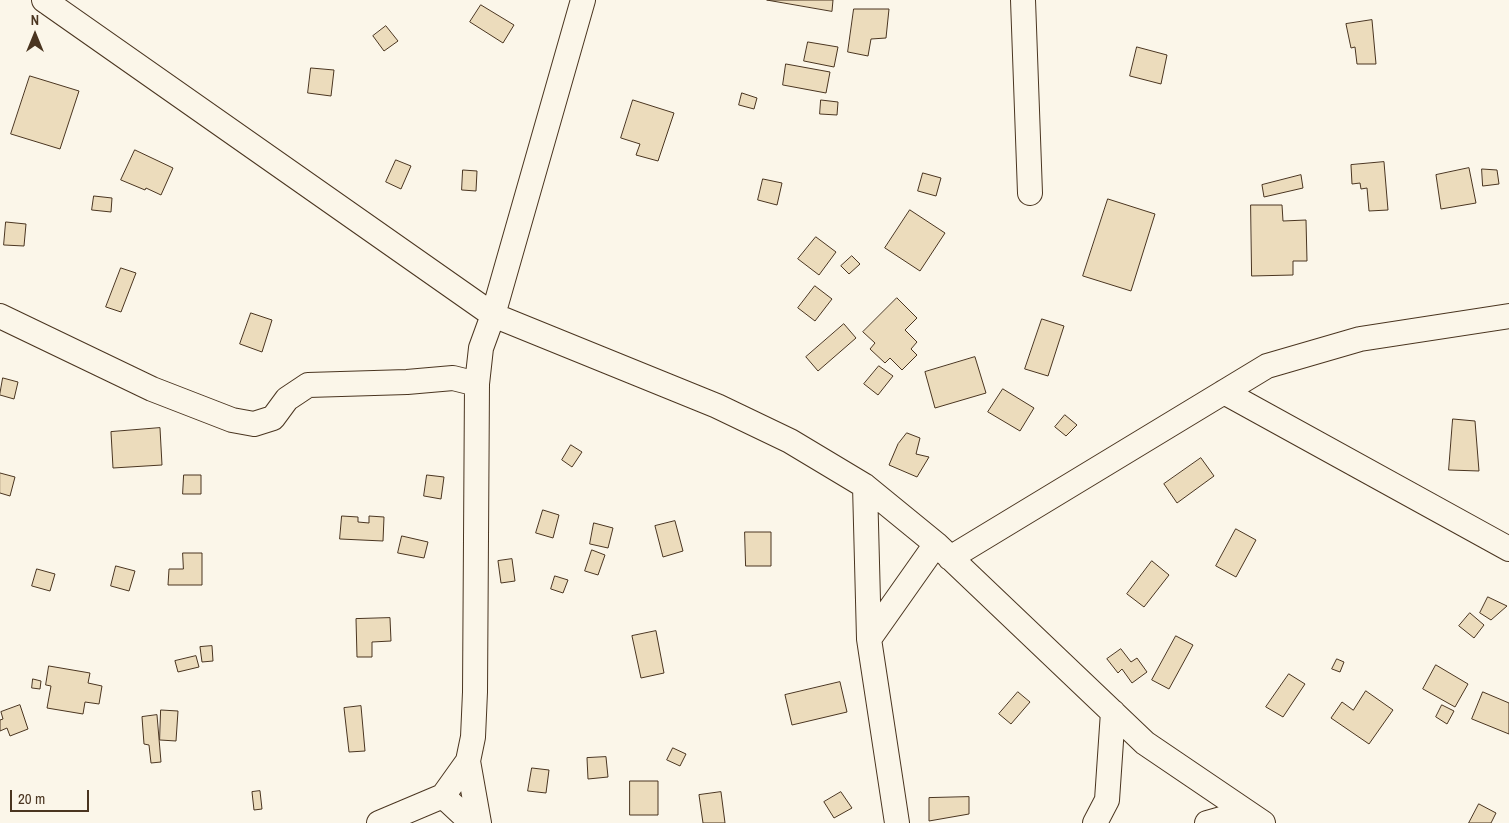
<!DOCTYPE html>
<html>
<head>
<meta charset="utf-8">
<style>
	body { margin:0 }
	#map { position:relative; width:1509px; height:823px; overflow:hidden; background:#fbf6e9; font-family:"Archivo Narrow",sans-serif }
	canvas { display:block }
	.north { position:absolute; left:10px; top:10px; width:50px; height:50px; -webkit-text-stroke:4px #fbf6e9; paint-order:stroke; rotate:0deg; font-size:14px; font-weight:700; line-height:20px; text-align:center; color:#4a3520 }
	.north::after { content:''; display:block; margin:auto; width:18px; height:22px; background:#4a3520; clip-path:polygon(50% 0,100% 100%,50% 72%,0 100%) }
	.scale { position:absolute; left:10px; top:790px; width:79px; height:22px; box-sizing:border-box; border:2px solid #4a3520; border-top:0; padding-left:6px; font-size:15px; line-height:18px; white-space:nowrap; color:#4a3520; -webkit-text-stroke:4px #fbf6e9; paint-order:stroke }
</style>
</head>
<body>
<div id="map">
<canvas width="1509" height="823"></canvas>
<div class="north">N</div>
<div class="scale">20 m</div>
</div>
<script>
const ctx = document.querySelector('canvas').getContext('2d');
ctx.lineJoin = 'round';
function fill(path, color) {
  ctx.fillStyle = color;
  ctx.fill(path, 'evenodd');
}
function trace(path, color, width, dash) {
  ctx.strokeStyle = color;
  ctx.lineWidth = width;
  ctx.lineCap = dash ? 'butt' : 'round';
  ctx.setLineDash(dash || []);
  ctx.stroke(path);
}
const building = new Path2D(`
	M767,0H833L832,11Z
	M481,5L514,25L503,43L470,22Z
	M854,9H889L886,38L871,39L868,56L848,52Z
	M1372,20L1376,64H1357L1355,47L1351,48L1346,24Z
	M386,26L398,41L384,51L373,36Z
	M808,42L838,47L834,67L804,61Z
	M1137,47L1167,55L1161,84L1130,76Z
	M786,64L830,72L826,93L783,85Z
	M311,68L334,70L331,96L308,93Z
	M30,76L79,91L60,149L11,134Z
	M742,93L757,98L754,109L739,105Z
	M633,100L674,113L658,161L636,155L640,144L621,138Z
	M821,100L838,102L837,115L820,114Z
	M135,150L173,168L161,195L146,188L145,190L121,180Z
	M396,160L411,166L401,189L386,182Z
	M1384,162L1388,210L1369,211L1367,188L1361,189L1360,183L1352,184L1351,165Z
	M1469,168L1476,203L1441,209L1436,175Z
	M1482,169L1497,170L1499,184L1483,186Z
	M463,170L477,171L476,191L462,190Z
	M923,173L941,178L936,196L918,191Z
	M1301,175L1303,188L1264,197L1262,185Z
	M763,179L782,183L777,205L758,200Z
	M94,196L112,198L111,212L92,210Z
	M1108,199L1155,214L1131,291L1083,276Z
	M1251,205H1282L1283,221L1306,220L1307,261H1293V275L1252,276Z
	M910,210L945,233L920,271L885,248Z
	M6,222L26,224L24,246L4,245Z
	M816,237L836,252L819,275L798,259Z
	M852,256L860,264L849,274L841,266Z
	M121,268L136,273L121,312L106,307Z
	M815,286L832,299L815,321L798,308Z
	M897,298L917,318L905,330L917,342L911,349L917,355L902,370L890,358L885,363L870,349L875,343L863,332Z
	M251,313L272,320L262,352L240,344Z
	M1042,319L1064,326L1048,376L1025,369Z
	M844,324L856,338L818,371L806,357Z
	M975,357L986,393L935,408L925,372Z
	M879,366L893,376L878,395L864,384Z
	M3,378L18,382L14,399L0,395Z
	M1003,389L1034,408L1020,431L988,412Z
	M1065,415L1077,425L1066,436L1055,427Z
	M1453,419L1475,421L1479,471L1449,470Z
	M160,428L162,465L113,468L111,432Z
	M907,433L920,438L916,454L929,457L917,477L889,465L898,444Z
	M571,445L582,452L572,467L562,460Z
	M1201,458L1214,476L1177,503L1164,484Z
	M0,473L15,477L10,496L0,493Z
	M184,475H201V494H183Z
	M427,475L444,477L441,499L424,496Z
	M543,510L559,515L553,538L536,533Z
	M342,516L358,517V522L369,523V516L384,517L383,541L340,539Z
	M675,521L683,551L663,557L655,526Z
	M594,523L613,528L608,548L590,544Z
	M1236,529L1256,540L1236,577L1216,566Z
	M745,532H771V566H746Z
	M402,536L428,542L424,558L398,553Z
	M592,550L605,555L598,575L585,571Z
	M183,553H202V585H168L169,569H183Z
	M512,559L515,581L501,583L498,561Z
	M1152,561L1169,575L1144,607L1127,594Z
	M116,566L135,571L129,591L111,586Z
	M37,569L55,574L50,591L32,586Z
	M555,576L568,580L563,593L551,589Z
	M1488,597L1507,606L1491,620L1480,613Z
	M1470,613L1484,625L1474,638L1459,626Z
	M390,618L391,641L372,642V657H357L356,619Z
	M656,631L664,673L641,678L632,636Z
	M1176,636L1193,645L1169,689L1152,680Z
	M212,646L213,661L202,662L200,647Z
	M1121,649L1131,662L1137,658L1147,672L1132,683L1122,669L1118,673L1107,659Z
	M196,656L199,667L178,672L175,661Z
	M1337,659L1344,662L1340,672L1332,669Z
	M1436,665L1468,684L1455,707L1423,689Z
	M49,666L90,673L88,683L102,686L99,704L85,702L83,714L47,708L51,686L46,685Z
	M1289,674L1305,684L1283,717L1266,707Z
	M33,679L41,681L40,689L32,688Z
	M840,682L847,712L792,725L785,695Z
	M1366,691L1393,710L1369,744L1331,718L1342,702L1353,710Z
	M1018,692L1030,702L1011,724L999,714Z
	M1483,692L1509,703V734L1472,719Z
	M20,705L28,729L10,736L7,728L0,731V720L3,719L1,712Z
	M1442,705L1454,711L1447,724L1436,717Z
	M361,706L365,751L349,752L344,708Z
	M161,710L178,711L176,741L160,740Z
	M157,715L161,762L151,763L149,745L144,744L142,717Z
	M673,748L686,754L680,766L667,760Z
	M606,757L608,777L588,779L587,758Z
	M532,768L549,770L546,793L528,791Z
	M630,781H658V815H630Z
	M260,791L262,809L254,810L252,792Z
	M721,792L725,823H703L699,795Z
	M841,792L852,808L834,818L824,802Z
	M969,797V814L929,821V798Z
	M1479,804L1496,813L1491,823H1469Z`);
const minor = new Path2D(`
	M44,0L493,315L717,406L790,441L865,486L936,544L1145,743L1263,823
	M1023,0L1030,193
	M0,316L152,389L232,420L254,424L273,418L287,399L308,385L407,382L453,378L477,384
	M1224,392L1509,549
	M865,486L869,639L897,823
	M950,558L1267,366L1360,339L1509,316
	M869,639L936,544
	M468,761L479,823
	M443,796L472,823
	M379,823L443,796L468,761L473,737L475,692L477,384L481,348L493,315L583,0
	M1095,823L1107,800L1113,712
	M1207,823L1246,812`);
fill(building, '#ecdcbc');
trace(building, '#4a3520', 1);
trace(minor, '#4a3520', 26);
trace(minor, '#fbf6e9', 24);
</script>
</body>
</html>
